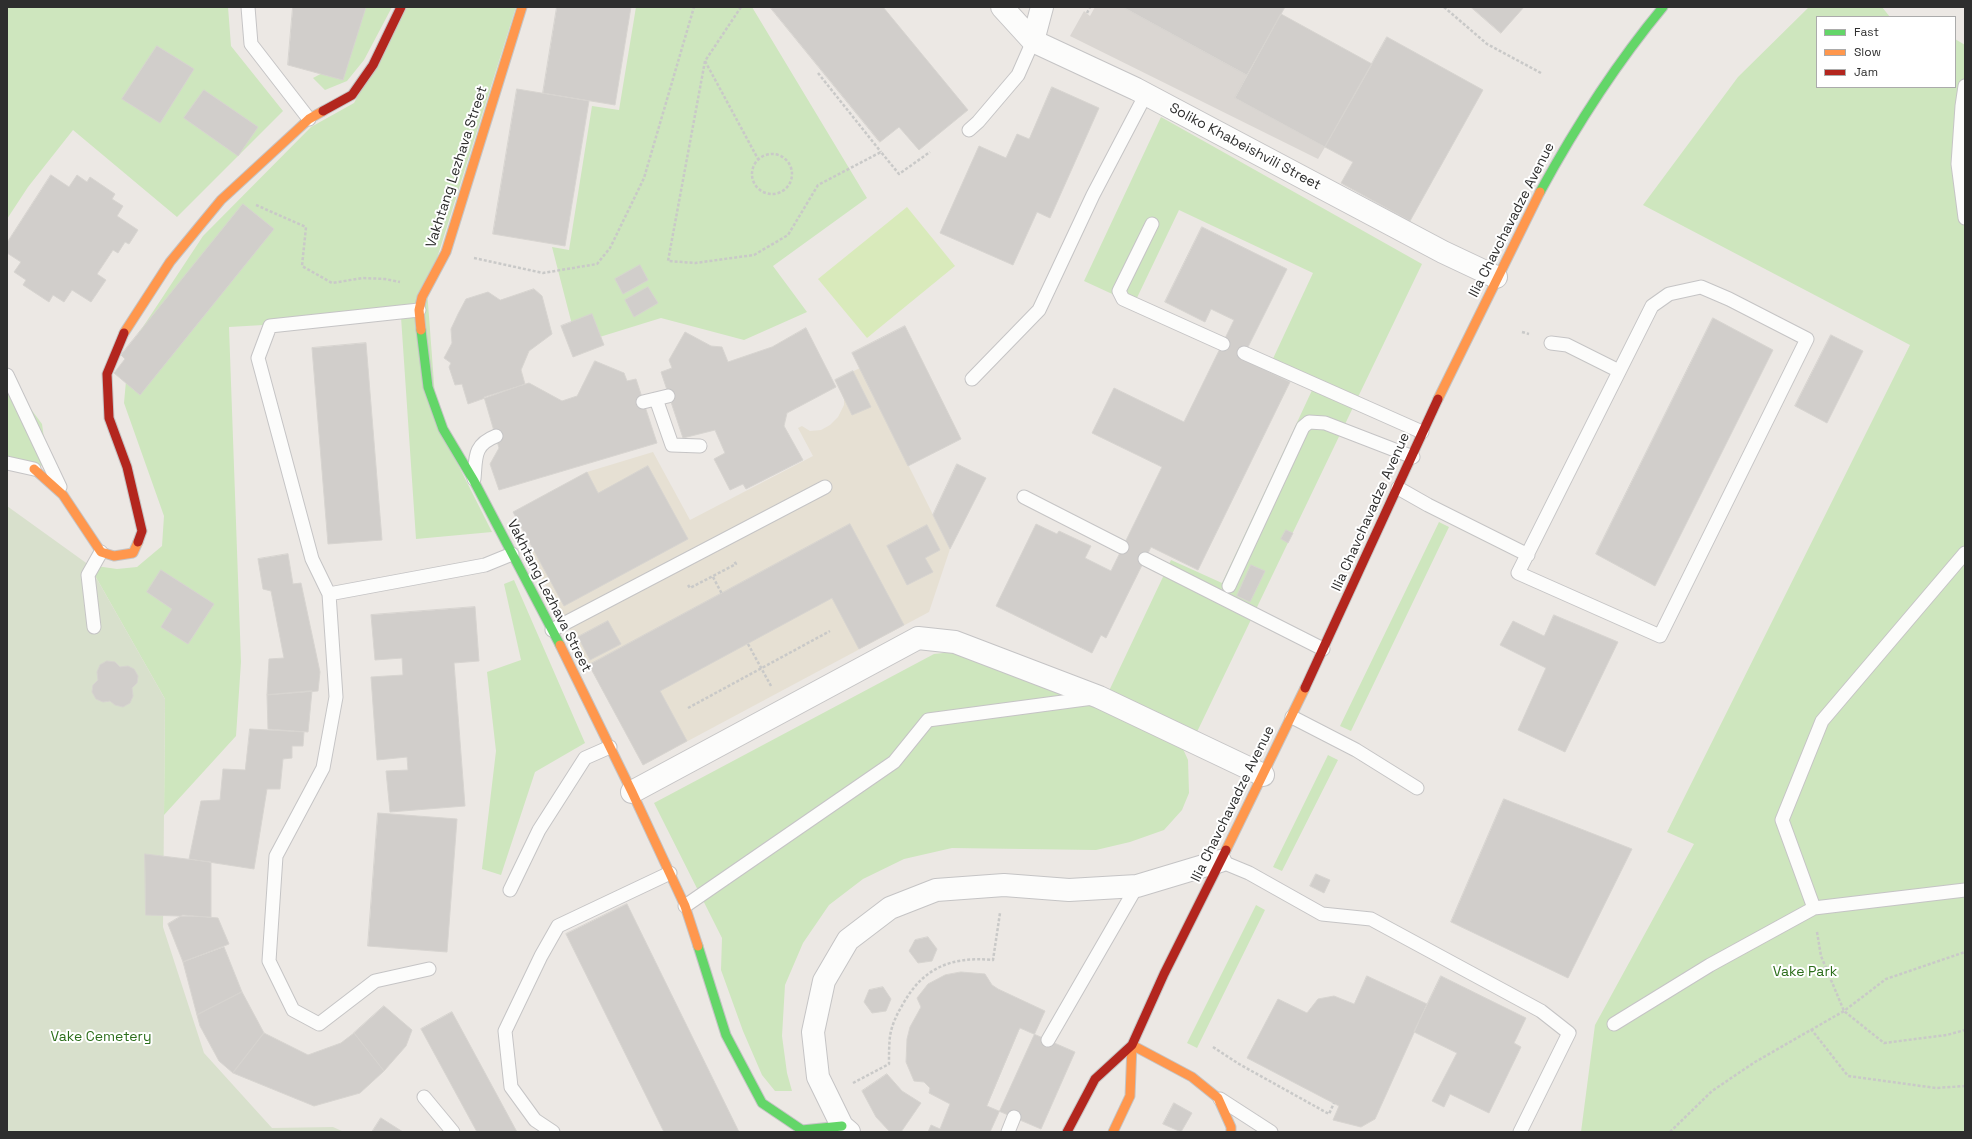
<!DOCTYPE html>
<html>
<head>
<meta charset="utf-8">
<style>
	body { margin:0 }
	#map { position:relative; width:1972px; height:1139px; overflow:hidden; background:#ece8e4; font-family:"Space Grotesk",sans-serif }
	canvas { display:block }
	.frame { position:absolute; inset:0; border:8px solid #2e2e2e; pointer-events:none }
	.legend { position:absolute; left:1816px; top:16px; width:140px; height:72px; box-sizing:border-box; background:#fff; border:1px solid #ababab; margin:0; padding:5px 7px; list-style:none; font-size:12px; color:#2e2e2e }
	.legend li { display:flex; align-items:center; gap:8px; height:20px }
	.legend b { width:20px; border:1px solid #ababab }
</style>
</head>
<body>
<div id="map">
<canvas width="1972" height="1139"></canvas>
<div class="frame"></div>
<ul class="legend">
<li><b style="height:5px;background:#63d668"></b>Fast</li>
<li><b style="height:5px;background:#ff974d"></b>Slow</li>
<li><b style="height:5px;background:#b3261e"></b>Jam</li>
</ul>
</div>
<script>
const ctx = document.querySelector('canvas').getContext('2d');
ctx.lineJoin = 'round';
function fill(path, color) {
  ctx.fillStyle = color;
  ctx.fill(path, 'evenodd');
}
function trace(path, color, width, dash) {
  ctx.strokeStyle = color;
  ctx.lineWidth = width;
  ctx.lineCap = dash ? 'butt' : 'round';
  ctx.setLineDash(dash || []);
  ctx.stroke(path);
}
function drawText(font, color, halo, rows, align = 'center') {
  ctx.font = font + ' "Space Grotesk",sans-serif';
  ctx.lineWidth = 4;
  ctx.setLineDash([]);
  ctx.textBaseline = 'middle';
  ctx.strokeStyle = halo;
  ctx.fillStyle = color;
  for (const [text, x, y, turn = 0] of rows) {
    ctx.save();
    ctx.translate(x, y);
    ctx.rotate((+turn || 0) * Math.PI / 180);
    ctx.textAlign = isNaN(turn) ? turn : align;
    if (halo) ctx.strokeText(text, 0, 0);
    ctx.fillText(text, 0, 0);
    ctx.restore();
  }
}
const education = new Path2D(`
	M860,368L950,549L929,612L643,765L527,551L532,548L587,472L653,452L690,520L813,456L798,428L802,426L810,431L821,430L830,425L838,417L844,405V399L835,380Z`);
const green = new Path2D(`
	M7,7H228L231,46L283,111L177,217L73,130L28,187L7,219Z
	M362,7H392L364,60L347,81L325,90L313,78L341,63Z
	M407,7H516L427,290L437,423L492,532L416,539L401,317L229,327L241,662L236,736L164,815L165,699L89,565L117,569L137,567L162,546L164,516L124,403L129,348L203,236L311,127L354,103Z
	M636,7H752L867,198L773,266L807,312L744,340L661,318L577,344L552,247L569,250L592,106L619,110Z
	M1809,7H1882L1890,17H1817V87H1955V39L1965,45V1132H1581L1595,1025L1694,844L1667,832L1910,345L1643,205L1738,77Z
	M1161,117L1422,264L1196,734L1108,693L1171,560L1222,583L1314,386L1270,365L1313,273L1179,210L1134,304L1084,281Z
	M7,377L42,424L48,466L7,464Z
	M1439,522L1449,527L1351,731L1340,726Z
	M514,580L585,743L535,772L501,875L482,869L496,751L487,672L521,660L504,584Z
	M961,651L1179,740L1188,760L1189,793L1182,810L1164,830L1130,842L1096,850L952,848L904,859L863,879L829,905L803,943L785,985L782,1036L787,1073L792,1091H775L762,1075L743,1031L721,970L722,938L654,803L934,654Z
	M1328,755L1338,760L1282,871L1273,867Z
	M1256,905L1265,910L1197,1048L1187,1043Z`);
const cemetery = new Path2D(`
	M7,506L89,565L165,699L163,927L204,1053L272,1128L333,1127L344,1132H7Z`);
const pitch = new Path2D(`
	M907,207L955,266L867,338L818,279Z`);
const plaza = new Path2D(`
	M1095,7H1123L1247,75L1235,98L1325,147L1318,159L1070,36L1084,11L1090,16Z`);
const building = new Path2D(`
	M293,7H366L343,80L288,65Z
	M557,7H631L615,105L543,93Z
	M770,7H883L968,110L919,150L899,127L880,142Z
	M1123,7H1285L1247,75Z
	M1471,7H1524L1501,33Z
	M1281,14L1372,64L1325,147L1235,98Z
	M1387,37L1483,90L1410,221L1341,183L1353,162L1325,147Z
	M157,46L194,69L160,123L122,99Z
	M1052,87L1099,108L1050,218L1037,212L1013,265L940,233L979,146L1006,158L1017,134L1029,139Z
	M517,89L589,101L565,246L493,234Z
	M204,90L258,127L238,156L184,118Z
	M51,175L69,187L77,175L87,182L90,177L115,194L112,199L123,206L117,216L138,230L129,244L125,242L118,253L113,250L97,274L106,280L91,302L72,290L64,302L53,295L49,302L23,285L26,280L14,272L21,262L7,253V243Z
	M243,204L274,229L140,395L114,373L125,359L121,355Z
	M1202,227L1287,269L1242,359L1290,382L1198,570L1151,547L1106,638L1101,635L1092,653L996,606L1036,524L1057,534L1059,531L1091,546L1085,558L1111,571L1162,467L1092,433L1114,388L1184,422L1234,320L1211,309L1205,322L1165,302Z
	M640,265L648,280L623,294L615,279Z
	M648,287L658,303L634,317L625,300Z
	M534,289L542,296L552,334L529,351L521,370L525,384L468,404L462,384L455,385L449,367L451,363L444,358L452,343L451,329L458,314L466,299L488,292L500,300Z
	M592,314L604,345L573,357L561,326Z
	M1713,318L1773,350L1655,586L1596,554Z
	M905,326L961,439L908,466L852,353Z
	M806,328L836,387L787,413L784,426L803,460L746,489L743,484L730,490L714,459L725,453L715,430L683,438L661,372L672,368L669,360L685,332L711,346L722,347L728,362L772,347Z
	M1831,335L1863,351L1827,423L1795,406Z
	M366,343L382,540L328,544L312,348Z
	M595,361L624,373L627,381L636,379L657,443L499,490L490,464L499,448L484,397L529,383L562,401L577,396Z
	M853,371L871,407L852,415L835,380Z
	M957,464L986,478L950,549L933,515Z
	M648,466L688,539L564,606L513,512L587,472L598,493Z
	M850,524L904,625L859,649L832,598L660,691L687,741L643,765L589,665Z
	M927,525L940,550L925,558L933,572L907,585L887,546Z
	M1286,530L1293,533L1288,543L1281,539Z
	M288,554L293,584L301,583L320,672L318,691L267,695L269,659L284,658L271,591L263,589L258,559Z
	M1251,565L1265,571L1250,602L1237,596Z
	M161,570L214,604L188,644L161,627L172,609L147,592Z
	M475,607L479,661L454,663L465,806L390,812L386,771L408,770L407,757L377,760L371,677L403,675L402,658L375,660L371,615Z
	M1554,615L1618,642L1565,752L1518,730L1546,668L1500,645L1513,621L1544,636Z
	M608,621L621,644L590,660L578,637Z
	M107,661L115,662L120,667L128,666L134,669L138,676L137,683L132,688L133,696L130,703L123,707L115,705L110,701L103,702L96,699L92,692L93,685L98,680L97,672L100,665Z
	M312,691L308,732L268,729L267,695Z
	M250,729L304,732L303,746H292V758L283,759L280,789H267L254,869L189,859L201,801L220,800L223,769L245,770Z
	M1504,799L1632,849L1568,978L1451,922Z
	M378,813L457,819L447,952L368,946Z
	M145,854L211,862V917L146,915Z
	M1316,874L1330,880L1324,893L1310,886Z
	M627,904L739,1132H664L566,934Z
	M183,915L218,918L229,944L183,962L168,924Z
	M928,937L937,949L932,961L918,963L909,951L915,940Z
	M224,947L242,992L197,1015L183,962Z
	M961,972L985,974L992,985L998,989L1045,1011L990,1132H928L931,1125L940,1129L950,1104L929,1093L930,1088L924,1082L914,1081L906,1062L907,1039L910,1027L921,1007L917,998L928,984L945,975Z
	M1367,976L1427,1004L1375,1119L1361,1127L1333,1120L1339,1106L1247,1058L1278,999L1307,1013L1318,999L1334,996L1354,1004Z
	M1441,976L1526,1018L1514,1043L1521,1047L1489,1113L1450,1094L1444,1107L1432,1101L1457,1053L1414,1032Z
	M883,987L891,999L886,1011L872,1013L864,1002L869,990Z
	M242,992L264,1033L233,1073L219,1061L200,1026L197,1015Z
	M384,1006L412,1030L406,1046L384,1071L354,1033Z
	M452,1012L517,1132H477L421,1029Z
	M1020,1028L1075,1052L1041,1129L987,1106Z
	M264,1033L308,1055L341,1043L354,1033L384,1071L360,1093L314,1106L233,1073Z
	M887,1074L902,1091L921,1103L901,1132H890L876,1117L862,1091Z
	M1174,1103L1192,1113L1181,1132L1163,1124Z
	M381,1118L403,1132H372Z`);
const path = new Path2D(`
	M741,7L705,61L758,159
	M1444,7L1487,44L1541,73
	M1087,13L1090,7
	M705,61L668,261L695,263L754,255L788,235L818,185L881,152L899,174L930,152
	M818,73L881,152
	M752 174a20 20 0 1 1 40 0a20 20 0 1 1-40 0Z
	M256,205L306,227L302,266L332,283L363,278L385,279L400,282
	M474,258L543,273L597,264L610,248L644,178L694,7
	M1522,332L1529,334
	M713,577L722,594
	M688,585L690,588L736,564L734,561
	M748,644L771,686
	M688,708L830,631
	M1817,932L1821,956L1844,1011L1884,1043L1947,1035L1965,1030
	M1811,1029L1848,1076L1936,1088L1965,1086
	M1213,1047L1239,1064L1329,1114L1334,1103
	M853,1083L889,1064C889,1055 889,1045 890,1036C892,1024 897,1014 903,1004C923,968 951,956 993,960L1000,913
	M1670,1132L1712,1091L1755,1062L1844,1011L1886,979L1965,952`);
const lane = new Path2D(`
	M248,7L251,44L309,119
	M1965,86L1962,106L1958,164L1965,218
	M969,130L978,122L1018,75L1033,41
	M1152,224L1119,291L1123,299L1223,344
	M1701,287L1729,299L1807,339L1660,636L1518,573L1652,306L1669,294Z
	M1551,343L1567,345L1619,371
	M1244,353L1422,432
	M7,375L60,487
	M972,379L1039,310L1093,195L1146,94
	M656,399L672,445L700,446
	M643,402L668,396
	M7,463L34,469
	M474,479C476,458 473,445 496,436
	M1398,488L1428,505L1528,555
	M1024,497L1122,547
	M1145,559L1323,649
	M1229,586L1303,427L1309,422L1325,423L1413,457
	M329,594L312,559L258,358L270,326L419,310
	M94,627L88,575L101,552
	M552,630L825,487
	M1292,717L1356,750L1417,788
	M1220,861L1249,873L1322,914L1371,919L1541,1011L1569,1033L1520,1132
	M510,890L539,830L585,758L610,747
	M685,906L894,762L928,720L1093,698
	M1814,908L1782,820L1822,721L1965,553
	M429,969L375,981L319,1024L293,1010L269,961L276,856L323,768L336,697L329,594L485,565L512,554
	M1614,1024L1710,965L1814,908L1965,890
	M1048,1040L1137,886
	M424,1097L453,1132
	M1220,1099L1271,1132
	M553,1132L535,1120L511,1087L505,1031L541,956L558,926L670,873
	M1008,1132L1014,1117`);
const street = new Path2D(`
	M1002,7L1033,41L1136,89L1443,252L1496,277
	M1033,41L1042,7
	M632,792L918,638L955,642L1099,697L1263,775
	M849,1132L842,1126L818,1077L813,1032L824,981L848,940L890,908L936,890L1004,885L1069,890L1137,886L1220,861`);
const fast = new Path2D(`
	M1540,192C1576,126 1615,65 1663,7
	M421,330L428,387L443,429L474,481L560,645
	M698,946L726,1035L762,1103L802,1130L842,1126`);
const slow = new Path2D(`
	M421,330L419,310L422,297L446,252L522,7
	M124,333L170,262L221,200L309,119L323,111
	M1438,399L1540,192
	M34,469L63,495L101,552L114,556L133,553L138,542
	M560,645L632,792L685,906L698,946
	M1226,850L1305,688
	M1132,1045L1192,1077L1218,1098L1231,1127V1132
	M1113,1132L1130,1096L1132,1045`);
const jam = new Path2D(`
	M323,111L352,95L373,65L401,7
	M124,333L107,374L109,418L127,467L142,531L138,542
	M1305,688L1438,399
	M1067,1132L1095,1079L1132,1045L1164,974L1226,850`);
const streetNames = [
	["Soliko Khabeishvili Street",1245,147,28],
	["Vakhtang Lezhava Street",457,167,-72],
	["Ilia Chavchavadze Avenue",1512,220,-63],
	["Ilia Chavchavadze Avenue",1371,512,-66],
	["Vakhtang Lezhava Street",549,596,63],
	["Ilia Chavchavadze Avenue",1233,804,-64]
];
const parkNames = [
	["Vake Park",1805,972],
	["Vake Cemetery",101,1037]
];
fill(education, '#e6e0d3');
fill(green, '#cee6be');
fill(cemetery, '#d8e0cc');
fill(pitch, '#d9eabb');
fill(plaza, '#dad6d2');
fill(building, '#d1cecb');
trace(building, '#d7d4d0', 1);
trace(lane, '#c5c4c5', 15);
trace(street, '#c5c4c5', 24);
trace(fast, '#c5c4c5', 11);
trace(slow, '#c5c4c5', 11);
trace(jam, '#c5c4c5', 11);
trace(path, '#c9c9c8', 2.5, [3, 2]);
trace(lane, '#fcfcfb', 13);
trace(street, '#fcfcfb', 22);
trace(fast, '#63d668', 9);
trace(slow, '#ff974d', 9);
trace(jam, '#b3261e', 9);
drawText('14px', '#2e2e2e', '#fff', streetNames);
drawText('14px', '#2c6e1b', '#fff', parkNames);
</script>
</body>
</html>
